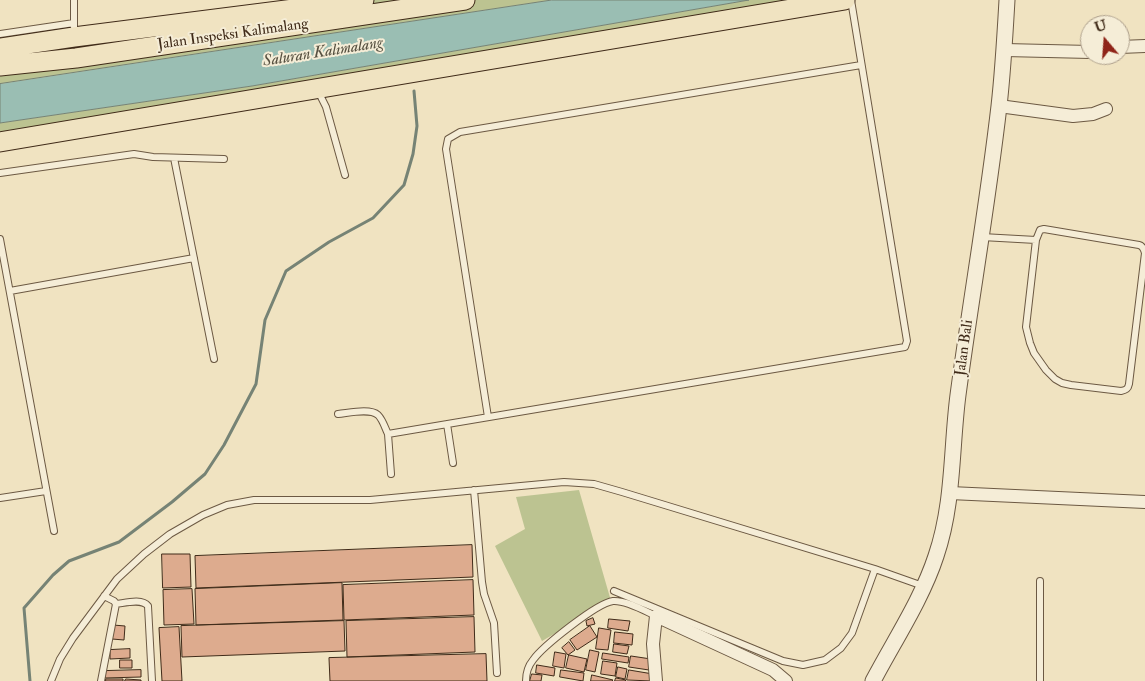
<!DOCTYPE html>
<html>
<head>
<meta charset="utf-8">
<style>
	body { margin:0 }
	#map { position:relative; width:1145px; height:681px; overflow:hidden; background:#f0e3c1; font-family:"IM FELL Double Pica",serif }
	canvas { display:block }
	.north { position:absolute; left:1080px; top:15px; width:50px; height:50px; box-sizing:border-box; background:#f5edd7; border:1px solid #ad9f8b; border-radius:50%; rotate:342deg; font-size:14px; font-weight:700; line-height:20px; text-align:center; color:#402b19 }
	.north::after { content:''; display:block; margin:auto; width:18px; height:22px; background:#8f2418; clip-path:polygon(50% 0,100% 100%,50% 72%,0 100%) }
</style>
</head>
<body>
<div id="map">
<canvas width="1145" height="681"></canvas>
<div class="north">U</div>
</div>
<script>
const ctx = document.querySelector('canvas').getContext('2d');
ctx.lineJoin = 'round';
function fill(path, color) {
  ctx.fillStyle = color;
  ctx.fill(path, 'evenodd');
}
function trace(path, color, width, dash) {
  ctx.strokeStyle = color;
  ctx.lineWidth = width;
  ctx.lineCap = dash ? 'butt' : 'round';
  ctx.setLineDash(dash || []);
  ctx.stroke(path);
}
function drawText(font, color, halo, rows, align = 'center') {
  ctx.font = font + ' "IM FELL Double Pica",serif';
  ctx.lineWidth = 4;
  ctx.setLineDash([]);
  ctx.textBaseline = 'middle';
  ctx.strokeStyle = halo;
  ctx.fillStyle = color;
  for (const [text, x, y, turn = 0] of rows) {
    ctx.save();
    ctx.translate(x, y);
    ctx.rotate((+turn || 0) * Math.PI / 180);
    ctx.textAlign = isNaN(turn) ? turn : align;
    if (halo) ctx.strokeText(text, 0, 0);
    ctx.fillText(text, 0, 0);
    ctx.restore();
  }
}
const green = new Path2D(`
	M364,0H552L0,84V66Z
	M749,0H846L0,142V123L252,86Z
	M579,490L611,601L542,641L495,546L525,529L516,497Z`);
const water = new Path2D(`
	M552,0H749L252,86L0,123V84Z`);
const stream = new Path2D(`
	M30,681L24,608L53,575L69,561L119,542L172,502L205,474L224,445L256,384L265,320L286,271L329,242L373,218L404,185L413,154L417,126L414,91`);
const building = new Path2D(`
	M472,545L473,577L196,588L195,556Z
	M162,554H190L191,587L163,588Z
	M473,580L474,615L344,620L343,585Z
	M342,583L343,620L196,625L195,589Z
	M192,589L194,624L164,625L163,590Z
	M474,617L475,652L347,657L346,621Z
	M593,618L595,624L587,626L586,621Z
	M609,619L630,621L628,631L608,628Z
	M344,621L345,651L182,657L181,626Z
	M113,625L125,626L124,640L112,639Z
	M590,626L597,637L577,650L570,640Z
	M179,627L182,681H162L159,628Z
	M599,628L611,630L608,650L596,649Z
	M615,632L633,634L632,645L614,643Z
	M569,642L575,650L568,655L562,648Z
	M614,644L629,646L627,654L613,652Z
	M130,649V658L110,659V650Z
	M590,650L599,652L595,672L586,670Z
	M555,652L566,654L564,668L553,666Z
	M603,653L629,657L628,663L602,659Z
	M486,654L487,681H330L329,658Z
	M569,655L587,659L584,672L566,668Z
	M631,656L651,659L649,670L629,667Z
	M120,660H132V668H120Z
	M603,661L617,663L615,676L601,674Z
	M537,665L555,668L554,676L536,673Z
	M618,667L627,669L625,679L616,677Z
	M141,670V677L105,678V671Z
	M561,670L584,673L583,681L560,677Z
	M629,670L653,674L652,681L627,680Z
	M532,674L542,675L541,681H530Z
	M592,675L613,680L612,681H591Z
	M616,678L626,680L625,681H615Z
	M106,679H123V681H106Z
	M126,679L141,680V681H125Z`);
const service = new Path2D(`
	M74,27V0
	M0,34L74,23
	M318,91L326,107L345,175
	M174,158L214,359
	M0,173L134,154L153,157L224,159
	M1044,229L1139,245C1143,246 1144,249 1145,253L1129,384C1128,389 1126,390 1121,391L1071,385L1062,383L1055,379L1046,370L1034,353L1030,343L1026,327L1036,240L1040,230Z
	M982,237L1036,240
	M0,239L54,531
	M10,291L194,258
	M338,414C349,413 370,408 378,415C383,420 385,428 388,434L905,347L907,341L851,0
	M488,417L446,149L448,139L460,132L861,65
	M447,424L453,463
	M388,434L391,474
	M474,490L482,582L484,594L494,623L497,673
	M0,498L46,491
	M614,591L783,661L803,665L825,660L841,648L852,633L875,569L923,586
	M104,596L114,601L116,604C125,603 142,598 148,606L152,681
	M51,681L60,659L73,638L117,579L144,554L170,534L203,515L227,505L254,500H370L564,482L594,484L622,492L875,569
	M101,681L116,604
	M526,681C526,673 528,666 533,660C543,646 597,603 613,601C626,600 645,611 656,616
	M1040,681V581`);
const minor = new Path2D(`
	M1120,47L1145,46
	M1005,50L1090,52
	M999,106L1073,116L1093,114L1106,109
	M950,493L1145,502
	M656,681L653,644L656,616L773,670L786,681`);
const tertiary = new Path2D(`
	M873,681C894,641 922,599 936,556C954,503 951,449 958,395C971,298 988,202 999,106C1003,71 1005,35 1007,0`);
const primary = new Path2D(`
	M0,48L74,37L364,0
	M0,66L76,58L465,0
	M0,142L845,0`);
const streetNames = [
	["Jalan Inspeksi Kalimalang",233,35,-8],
	["Jalan Bali",965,348,-82]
];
const waterNames = [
	["Saluran Kalimalang",323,53,-9]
];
fill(green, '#bcc391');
fill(water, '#9abeb3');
trace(water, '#768375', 1);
trace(stream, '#768375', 3);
fill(building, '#ddab8e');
trace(building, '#402b19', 1);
trace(service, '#6c5943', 8);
trace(minor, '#6c5943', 14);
trace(tertiary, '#6c5943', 17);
trace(primary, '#402b19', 21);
trace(service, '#f5edd7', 6);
trace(minor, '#f5edd7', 12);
trace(tertiary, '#f5edd7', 15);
trace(primary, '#f0e3c1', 19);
drawText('15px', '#402b19', '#f5edd7', streetNames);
drawText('italic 16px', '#565040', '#f5edd7', waterNames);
</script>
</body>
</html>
